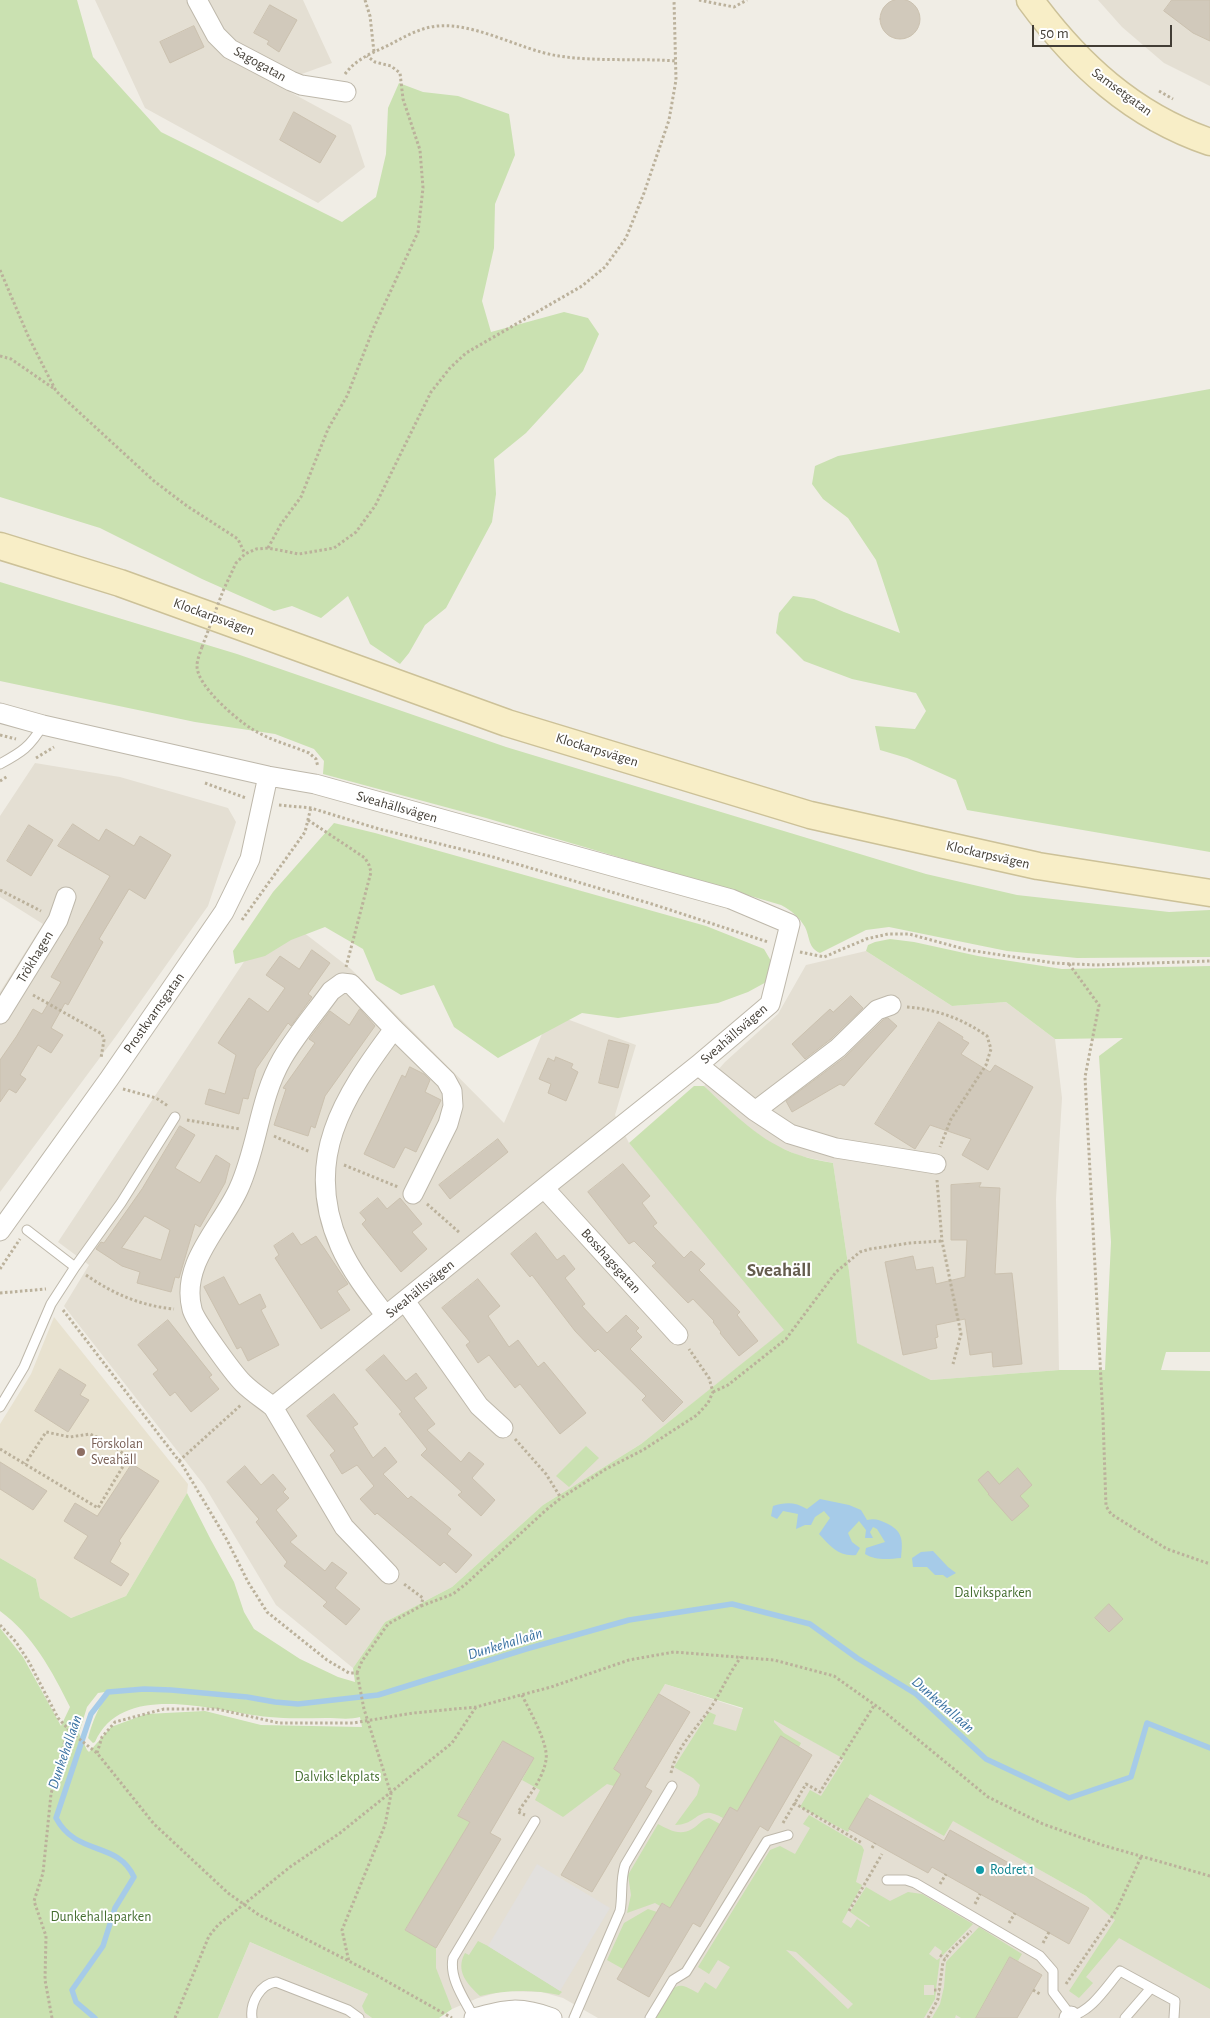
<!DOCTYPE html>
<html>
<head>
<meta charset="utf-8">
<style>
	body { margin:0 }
	#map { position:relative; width:1210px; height:2018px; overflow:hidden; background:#f0ede5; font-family:"Alegreya Sans",sans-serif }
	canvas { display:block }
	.scale { position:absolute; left:1032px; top:25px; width:140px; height:22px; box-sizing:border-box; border:2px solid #423d35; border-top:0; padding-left:6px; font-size:15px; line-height:18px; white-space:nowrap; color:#423d35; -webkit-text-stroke:4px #fff; paint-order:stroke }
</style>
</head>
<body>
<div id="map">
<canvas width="1210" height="2018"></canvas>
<div class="scale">50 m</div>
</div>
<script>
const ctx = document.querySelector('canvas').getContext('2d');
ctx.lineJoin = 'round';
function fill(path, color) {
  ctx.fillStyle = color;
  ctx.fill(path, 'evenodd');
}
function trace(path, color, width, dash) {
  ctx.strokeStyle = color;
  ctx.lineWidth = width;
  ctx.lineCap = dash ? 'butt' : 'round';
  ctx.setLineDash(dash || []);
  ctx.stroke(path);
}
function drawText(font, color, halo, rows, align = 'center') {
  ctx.font = font + ' "Alegreya Sans",sans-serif';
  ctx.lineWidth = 4;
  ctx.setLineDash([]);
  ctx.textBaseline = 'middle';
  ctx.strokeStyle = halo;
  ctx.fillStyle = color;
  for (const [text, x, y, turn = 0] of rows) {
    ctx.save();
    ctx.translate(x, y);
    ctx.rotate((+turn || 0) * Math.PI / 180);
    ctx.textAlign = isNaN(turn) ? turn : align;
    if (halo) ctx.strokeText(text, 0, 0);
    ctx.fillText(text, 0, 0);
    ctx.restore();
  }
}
const residential = new Path2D(`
	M95,0H303L332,63L299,75L290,92L351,125L365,167L318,203L145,108Z
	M1098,0H1210V86L1164,63L1122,27Z
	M35,763L120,777L228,808L236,822L208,906L116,1036L0,1192V992L43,924L0,897V816Z
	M277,912L351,969L504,1123L551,1013L636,1045L615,1115L629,1143L672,1193L785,1330L641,1444L543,1505L452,1587L385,1622L353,1668L276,1605L204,1485L64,1306L89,1265L58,1242Z
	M866,951L952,1006L1006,1002L1055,1039L1062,1098L1056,1199L1059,1370L931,1380L856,1343L849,1271L833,1163L800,1156L774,1145L746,1126L704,1086L725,1062L778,1014L806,965Z
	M665,1684L774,1719L1086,1896L1135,1936L1210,1971V2018H598L563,1998L542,1992L503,1991L478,1998L452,2009L406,1937L463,1752Z
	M250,1942L368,1994L365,2013L372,2018H218Z`);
const education = new Path2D(`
	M54,1317L188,1484L187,1493L126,1596L71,1618L40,1598L36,1579L0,1558V1424L31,1374Z`);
const green = new Path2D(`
	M0,0H77L93,57L161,132L342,222L376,197L386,154L388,108L399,83L423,92L458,96L509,114L515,155L495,204L494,248L482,301L491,332L564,312L588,318L599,334L583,371L526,433L494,459L496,494L492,522L446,608L425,625L409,653L400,664L370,644L348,596L321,618L292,606L274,611L202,579L100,528L0,497Z
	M1210,389V852L967,810L956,780L907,758L880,750L875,726L915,729L926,711L916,693L852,679L804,661L776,633L779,613L793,596L814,599L844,612L900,633L876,560L848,518L823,499L812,484L815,466L838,456Z
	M0,582L237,654L506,747L926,874L1017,895L1169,912L1210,910V957L1077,958L1007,951L889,927L866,930L820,953C808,948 810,937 805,927C799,917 791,910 781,905L486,818L323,774L324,761L314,749L275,734L195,722L0,681Z
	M334,823L375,833L706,926L764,949L771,961L770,980L748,992L718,1003L618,1018L582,1013L498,1058L454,1027L434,985L401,995L376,980L363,949L325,927L291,940L265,956L235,964L233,951L273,892Z
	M890,939L914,942L978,956L1062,969L1210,966V1352H1166L1161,1370L1210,1371V1989L1119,1938L1086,1977L1093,1983L1079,1998L1069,1991L1115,1920L1086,1896L953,1821L944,1836L870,1794L848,1832L800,1807L810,1790L821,1796L844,1759L774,1720V1722L784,1733L801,1743L799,1747L781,1737L737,1811L730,1807L723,1818C697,1803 699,1825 675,1825L697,1795L700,1785L693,1778L674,1767L709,1712L716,1715L713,1724L736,1731L743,1708L665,1684L614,1769L621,1774L614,1786L607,1784L563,1817L535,1800L540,1790L522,1780L534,1758L503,1741L458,1815L470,1822L405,1930L436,1948V1968L452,2009L439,2018H372L365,2013L362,2006L368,1994L250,1942L218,2018H0V1628L23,1657L61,1726L70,1707C52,1671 33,1635 0,1611V1558L36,1579L40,1598L71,1618L126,1596L187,1493L211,1540L234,1582L244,1612L254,1629L300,1659L338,1677L355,1682L353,1668L385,1622L452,1587L543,1505L641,1444L784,1330L629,1143L694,1086H704C733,1113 760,1142 799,1155C810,1159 822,1161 833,1163L849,1271L857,1343L931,1380L1059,1370H1105L1111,1242L1099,1056L1123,1038L1055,1039L1006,1002L952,1006L866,951L868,945L875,942ZM138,1687H161L251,1697L254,1700L149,1689L110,1692C99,1704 92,1723 88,1738L93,1743L95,1742C123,1679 217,1712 269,1717C288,1719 307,1718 326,1718C337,1718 350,1720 360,1717L362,1727L261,1725L205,1711L146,1714L111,1727L89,1752L87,1750L79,1733L87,1707L98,1693Z
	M586,1446L599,1458L569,1487L556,1476Z
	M809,1815L862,1846L864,1850L856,1882L862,1885L842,1922L851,1928L857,1919L869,1927L870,1926L850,1912L866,1887L890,1901L908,1892L922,1894L973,1924L943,1955L941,1954L942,1951L935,1946L929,1954L937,1960L940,1958L936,1989L934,1988V1985H924V1995H934V1991H936L935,1999L924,2018H655C661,2008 669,1983 683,1986C688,1987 694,1991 698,1993L705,1982L716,1989L730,1967L718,1960L709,1974L698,1967L770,1850L780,1846L795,1854L810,1828L803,1824ZM786,1950L796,1952L853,2004L848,2009Z
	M709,1818L720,1824L670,1908L663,1903L660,1906L655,1903L627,1913L631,1895L628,1875L658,1824C669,1830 680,1836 692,1829C699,1825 701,1820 709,1818Z
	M648,1909L657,1912L623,1969L607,1960L624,1923Z
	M979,1927L1022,1954L1018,1961L1010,1957L976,2018H961L956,2015L955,2018H932L940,2004L944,1987L946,1962Z
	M478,1941L488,1946L562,1992L559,1995C532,1989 507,1990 480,1996C467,1984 455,1971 465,1953L469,1955Z`);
const parking = new Path2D(`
	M537,1864L610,1908L560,1991L488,1946Z`);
const water = new Path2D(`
	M820,1499L849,1505L861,1510L867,1520C875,1518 879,1520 886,1523C903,1531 903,1540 901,1558C889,1559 876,1561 865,1554L866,1548L885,1542L877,1529L873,1527L870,1532L873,1538H865L866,1530L859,1521L848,1533L852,1542L860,1548L856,1555C839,1557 830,1546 819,1534L830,1518L824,1511L815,1517L811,1525H805L796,1529L798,1514L783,1511L777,1519L771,1516L773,1506C786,1502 795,1502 807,1509Z
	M933,1551L948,1567L956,1573L947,1578L943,1575H935L927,1567H913L912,1558L921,1552Z`);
const stream = new Path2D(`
	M95,2018L76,2002L72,1990L103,1946L115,1908L134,1877C117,1840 77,1857 56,1818L91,1714L108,1692L144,1689L171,1690L247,1697L275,1702L298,1704L378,1695L526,1649L629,1620L732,1604L810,1624L857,1658L916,1694L986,1759L1069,1798L1131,1777L1147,1723L1210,1748`);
const building = new Path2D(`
	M880 19a20 20 0 1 1 40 0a20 20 0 1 1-40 0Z
	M1172,0H1210V41L1193,33L1164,11Z
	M270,5L297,20L279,52L267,44L269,41L254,33Z
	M194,26L204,47L170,63L160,42Z
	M294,112L336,136L320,163L280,140Z
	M73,824L99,841L106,829L134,846L140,836L171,855L145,899L129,889L99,939L103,942L68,1005L65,1003L51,1028L63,1035L51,1053L38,1045L20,1075L26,1079L16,1093L9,1089L0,1102V1060L16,1037L33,1009L42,1014L61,982L51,977L110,876L58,846Z
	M29,825L53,840L31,876L7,861Z
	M312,950L330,963L308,994L312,997L291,1026L288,1023L256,1069L248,1099L243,1098L239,1114L205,1104L209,1089L225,1094L236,1055L218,1043L226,1031L249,998L268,1012L285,988L266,975L280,956L299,969Z
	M851,996L863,1008L831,1039L805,1059L792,1044L830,1009L833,1012Z
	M360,1009L375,1026L325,1096L315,1128L311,1126L308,1136L274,1125L286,1089L283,1088L315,1043L309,1039L330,1011L349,1025Z
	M888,1018L897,1026L844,1086L840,1084L792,1112L786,1101L845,1057L883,1020Z
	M939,1022L963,1037L962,1039L969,1043L961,1054L990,1072L995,1065L1033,1087L988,1170L962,1155L971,1139L930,1125L915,1149L875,1124Z
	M609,1040L629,1045L618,1088L599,1083Z
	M556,1057L573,1064L571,1068L578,1072L566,1101L548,1093L551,1084L539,1079L548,1058L554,1061Z
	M410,1067L424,1074L430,1080L425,1092L441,1100L416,1152L405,1147L394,1168L364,1154L402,1075L405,1077Z
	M180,1126L195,1135L175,1168L200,1183L216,1155L230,1164L225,1183L200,1227L195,1224L179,1278L175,1277L171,1292L137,1283L140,1272L122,1266L96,1249L101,1242L104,1243L142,1189ZM145,1216L170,1230L161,1260L122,1248Z
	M498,1139L508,1152L450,1199L439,1185Z
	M623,1164L650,1196L642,1203L657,1223L653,1226L684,1258L691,1251L705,1264L699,1270L740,1312L737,1315L758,1341L739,1356L720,1333L721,1332L713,1322L714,1321L693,1299L688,1303L652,1266L656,1263L634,1241L629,1244L588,1192Z
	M981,1183L979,1187L1000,1188L995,1274L1012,1273L1022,1364L993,1367L992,1352L970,1355L965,1319L936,1325L938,1337L935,1338L937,1348L903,1355L885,1262L913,1256L916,1270L933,1267L936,1284L965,1277L967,1240H951V1185Z
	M378,1198L387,1209L400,1198L422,1224L412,1232L427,1249L401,1272L362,1224L366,1220L360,1213Z
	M293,1233L301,1245L316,1236L348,1284L337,1291L350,1310L321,1329L275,1258L279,1255L274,1246Z
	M536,1233L557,1260L564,1255L575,1269L565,1278L585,1304L582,1306L607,1333L626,1315L639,1328L636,1331L642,1337L630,1349L683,1402L663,1422L642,1400L646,1396L598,1349L595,1352L575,1331L532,1275L530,1277L511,1254Z
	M224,1277L239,1305L260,1294L266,1307L261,1310L279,1345L248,1361L241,1347L237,1349L204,1287Z
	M478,1279L500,1306L488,1316L509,1347L518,1340L538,1367L544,1362L586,1413L560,1434L520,1384L515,1388L489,1355L478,1363L466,1345L470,1342L442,1308Z
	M168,1320L212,1375L209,1377L219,1389L191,1412L175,1392L170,1396L153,1374L158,1370L138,1345Z
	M384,1355L406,1381L416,1373L427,1388L414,1398L435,1424L427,1430L461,1462L469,1452L484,1464L472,1478L495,1500L481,1516L458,1495L462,1492L421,1455L427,1449L399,1414L402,1412L366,1370Z
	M60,1369L86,1385L80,1395L89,1400L68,1432L35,1411Z
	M334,1394L358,1424L353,1427L373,1458L385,1447L397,1462L383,1474L408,1499L411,1496L451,1529L447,1534L472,1555L456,1573L444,1562L440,1566L377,1513L375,1515L360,1499L374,1486L357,1465L342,1474L330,1455L335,1451L307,1416Z
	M0,1462L47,1491L33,1510L0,1489Z
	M132,1464L159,1481L119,1541L121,1543L110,1562L129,1574L121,1586L74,1558L88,1536L64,1521L75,1503L97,1516Z
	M245,1466L261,1485L273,1474L286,1489L283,1492L289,1498L276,1510L297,1536L290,1542L325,1571L332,1562L347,1573L335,1588L360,1609L346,1625L323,1606L327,1602L284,1566L287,1562L256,1522L259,1519L227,1482Z
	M1018,1468L1032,1485L1020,1496L1029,1506L1012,1521L988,1494H989L978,1480L988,1471L999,1484Z
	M1109,1604L1123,1619L1109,1632L1095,1618Z
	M659,1694L690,1712L645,1787L652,1791L592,1892L561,1875L621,1774L614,1769Z
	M781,1736L812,1755L768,1831L760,1826L700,1927L693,1923L649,1997L617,1979L662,1903L670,1908L730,1807L737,1811Z
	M503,1741L534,1758L490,1833L501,1839L436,1948L405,1930L470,1822L458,1816Z
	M867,1798L944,1841L950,1830L1089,1908L1069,1944L932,1867L928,1873L849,1829Z
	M1010,1957L1042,1975L1017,2018H976Z`);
const path = new Path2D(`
	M365,0L370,16L374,52
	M699,0L734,7L747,0
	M345,74C356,59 372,53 389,45C400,39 411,33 423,29C465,15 517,50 559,56C598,62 637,58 677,61
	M1159,91L1173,99
	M0,270L29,338L56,391L154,481L187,506L238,539L245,554
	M0,356L11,359L56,390
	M268,548L281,524L301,497L328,429L347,396L374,327L418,232L423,188L420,150L403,99L400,73L391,66L375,62L367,56
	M223,591L236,563L245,554L256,549L268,548L299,554L334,548L356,532L375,506L431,392L450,368L466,353L582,286L605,267L626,238L644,193L669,120L676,80L674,0
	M202,647C200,653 197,660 197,666C197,686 236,719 252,729C269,740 290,745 309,753L316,759L318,767
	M0,735L16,739
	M36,758L54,747
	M0,781L8,776
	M205,783L246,798
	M279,805L311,808L379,829L493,857L652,904L768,942
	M308,820L365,858L369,865L371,872L346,967
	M0,890L41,911
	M242,920L305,832L311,807
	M800,952L824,957L866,939L888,934H909L968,950L1054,963L1095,965L1210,961
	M1069,964L1099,1005L1085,1077L1103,1418L1106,1506L1111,1514L1167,1549L1210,1564
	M33,995L102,1034L104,1040L101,1058
	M907,1007C936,1009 963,1019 987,1036L991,1049L986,1065L951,1119L940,1147
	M123,1089L156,1098L168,1106
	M187,1120L240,1129
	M274,1136L310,1152
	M344,1165L398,1187
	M937,1180L942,1241L961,1334L953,1364
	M427,1204L460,1233
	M0,1269L20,1239
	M86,1275C113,1294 142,1306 174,1309
	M0,1293L46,1289
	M63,1310L183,1466L227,1540L248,1582L267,1612L327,1660L349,1673H357L364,1709L391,1794L385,1825L342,1930L349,1962
	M713,1392L728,1385L786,1339L836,1272L860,1252L870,1249L910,1243L942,1241
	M515,1439L546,1474L561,1498
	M0,1449L98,1508L128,1458L112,1444L90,1434L70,1437L46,1432L25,1464
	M179,1461L242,1404
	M421,1606L453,1594L467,1583L546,1510L561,1498L606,1469L643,1450L697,1415L708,1403L713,1392L709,1378L689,1349
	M0,1625L16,1642L29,1662L58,1718L73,1734L97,1753L154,1824L228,1893L259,1915L374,1974L452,2018
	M357,1673L362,1661L388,1624L421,1606L423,1598L404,1584
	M522,1695C529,1710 549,1744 546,1760C543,1779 528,1797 518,1812L525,1815
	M97,1753L102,1737L115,1722L164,1709H217L279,1723H353L413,1713L476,1707L551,1687L629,1660L674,1652L774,1660L834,1676L882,1710L988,1797L1043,1824L1102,1845L1210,1876
	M671,1773C677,1744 700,1726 715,1701C724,1685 730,1672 741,1657
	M794,1803L862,1843
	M783,1823L806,1784L820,1792L875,1704
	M872,1848L875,1843
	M940,1884L946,1874
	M975,1904L980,1894
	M849,1911L882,1854
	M1009,1923L1015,1913
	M1043,1943L1049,1932
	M940,1955L945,1959
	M1066,1984L1116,1911L1141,1857
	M934,1990H940
	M1033,1990L1040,1994
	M52,2018L45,1980L46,1936L34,1901L43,1873L51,1794L68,1729
	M175,2018L209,1936L218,1925L290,1867L340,1833L452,1743L476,1707
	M928,2018L938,1999L943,1962L951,1950L971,1931`);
const lane = new Path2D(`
	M0,764C22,752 30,747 43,725
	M75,1267L121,1203L175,1117
	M0,1407L24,1367L51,1304L75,1267L27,1230
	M887,1880H906L915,1883L1040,1956L1053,1971V1992L1071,2016C1092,2011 1106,1987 1120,1971L1175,2001L1174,2018
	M252,2018C250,2003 260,1984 276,1982L348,2010L359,2018
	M474,2018C465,2000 449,1979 453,1958L535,1821
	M574,2018L620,1911C623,1896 620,1881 625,1865L672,1786
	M650,2018L673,1980L686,1972L767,1841L788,1835
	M1125,2018L1151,1988`);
const street = new Path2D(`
	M197,0L216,35L230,49L291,81L301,85L346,92
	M0,713L43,725L268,776L315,784L731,899L790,924L770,1004L698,1065L555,1179L273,1407L344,1527L389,1574
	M0,1014L58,920L66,897
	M698,1065L755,1111L790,1134L836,1148L936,1164
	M755,1111L838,1048L877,1010L891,1005
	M544,1188L678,1335
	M0,1231L109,1079L224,912L250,859L268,776
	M405,1301L479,1406L503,1428
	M386,1316C369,1294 351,1271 340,1246C302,1160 343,1097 394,1029
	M273,1407C263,1399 252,1392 243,1383C234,1374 194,1320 192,1309C180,1263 223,1225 239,1188C258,1146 259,1099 282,1059C296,1035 315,1013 331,991L342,983L351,984L394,1029L446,1080L452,1091L453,1106L448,1124L413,1194
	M474,2018C506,2009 520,2006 552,2018
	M1069,2018L1071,2016`);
const secondary = new Path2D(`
	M1030,0C1077,64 1133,116 1210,142
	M0,546L120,583L507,723L810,815L1038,866L1210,893`);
const pathBridge = new Path2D(`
	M202,647L223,591`);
const markers = [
	[81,1452,5,"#8d6e63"],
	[980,1870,5,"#0f9aa8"]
];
const streetNames = [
	["Sagogatan",260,64,29],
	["Samsetgatan",1122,92,36],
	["Klockarpsvägen",214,617,20],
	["Klockarpsvägen",597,750,17],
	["Sveahällsvägen",397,807,16],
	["Klockarpsvägen",988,855,13],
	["Trökhagen",35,957,-59],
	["Prostkvarnsgatan",154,1013,-55],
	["Sveahällsvägen",734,1034,-41],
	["Bosshagsgatan",611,1261,48],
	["Sveahällsvägen",420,1289,-39]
];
const educationNames = [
	["Förskolan",91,1444],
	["Sveahäll",91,1460]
];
const parkNames = [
	["Dalviksparken",993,1593],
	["Dalviks lekplats",337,1777],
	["Dunkehallaparken",101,1917]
];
const cultureNames = [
	["Rodret 1",990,1870]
];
const waterNames = [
	["Dunkehallaån",505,1644,-17],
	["Dunkehallaån",943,1705,41],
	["Dunkehallaån",65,1752,-71]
];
const districtNames = [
	["Sveahäll",779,1270]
];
fill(residential, '#e4dfd3');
fill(education, '#e8e2d0');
fill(green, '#cae1b1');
fill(parking, '#e2e0dd');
fill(water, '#a6cbe8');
trace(stream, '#a6cbe8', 5.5);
fill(building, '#d1c9bb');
trace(building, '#cbc1af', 1);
trace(lane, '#beb8ab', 11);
trace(street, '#beb8ab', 21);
trace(secondary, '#ccc198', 29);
trace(path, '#bbb19b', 3, [2.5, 2.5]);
trace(lane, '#fff', 9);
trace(street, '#fff', 19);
trace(secondary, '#f8eec7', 26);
trace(pathBridge, '#bbb19b', 3, [2.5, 2.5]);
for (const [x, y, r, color] of markers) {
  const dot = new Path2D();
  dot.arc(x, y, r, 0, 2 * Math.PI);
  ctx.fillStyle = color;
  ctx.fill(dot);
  trace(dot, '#fff', 2);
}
drawText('14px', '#423d35', '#fff', streetNames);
drawText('14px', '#785e54', '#fff', educationNames, 'left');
drawText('14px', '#446d2f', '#fff', parkNames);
drawText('14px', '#0d838f', '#fff', cultureNames, 'left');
drawText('italic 15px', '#3a72a2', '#fff', waterNames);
drawText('bold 19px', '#645c4d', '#fff', districtNames);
</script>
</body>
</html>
